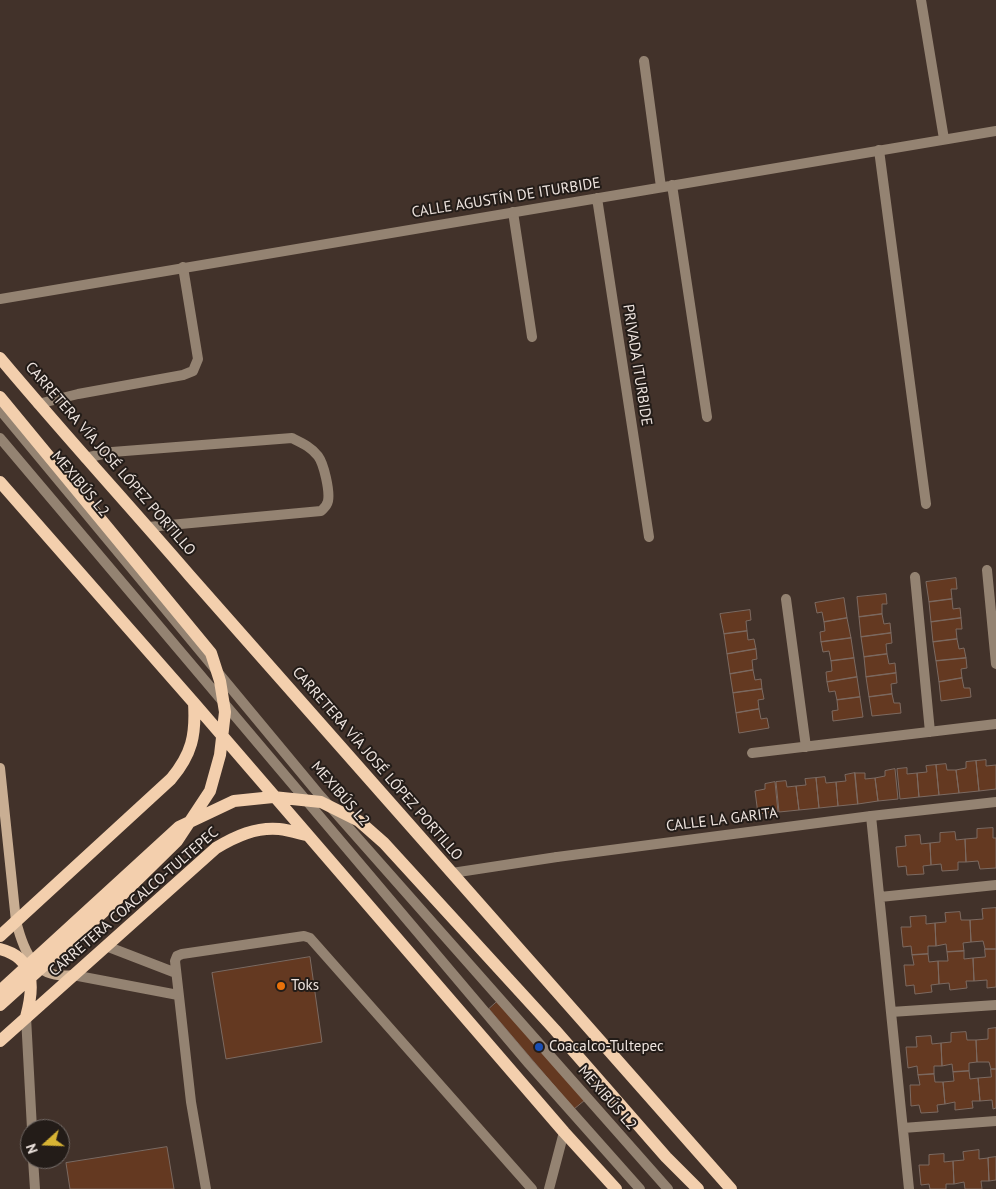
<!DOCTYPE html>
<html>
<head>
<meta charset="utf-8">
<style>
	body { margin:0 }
	#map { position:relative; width:996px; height:1189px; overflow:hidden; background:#42322a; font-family:"PT Sans",sans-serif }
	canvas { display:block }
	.north { position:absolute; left:20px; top:1119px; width:50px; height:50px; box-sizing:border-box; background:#231c18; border:1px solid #746c68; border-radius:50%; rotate:250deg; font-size:14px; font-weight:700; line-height:20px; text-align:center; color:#eee4df }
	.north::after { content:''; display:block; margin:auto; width:18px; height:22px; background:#d8b434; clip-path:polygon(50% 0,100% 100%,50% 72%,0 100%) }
</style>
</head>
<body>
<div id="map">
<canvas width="996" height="1189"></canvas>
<div class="north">N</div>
</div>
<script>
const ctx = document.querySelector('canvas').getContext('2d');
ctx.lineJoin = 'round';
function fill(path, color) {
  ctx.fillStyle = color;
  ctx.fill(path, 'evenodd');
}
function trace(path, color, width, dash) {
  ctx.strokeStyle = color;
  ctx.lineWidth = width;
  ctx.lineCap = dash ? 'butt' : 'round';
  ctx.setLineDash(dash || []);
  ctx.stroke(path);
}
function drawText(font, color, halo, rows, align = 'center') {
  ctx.font = font + ' "PT Sans",sans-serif';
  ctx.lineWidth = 4;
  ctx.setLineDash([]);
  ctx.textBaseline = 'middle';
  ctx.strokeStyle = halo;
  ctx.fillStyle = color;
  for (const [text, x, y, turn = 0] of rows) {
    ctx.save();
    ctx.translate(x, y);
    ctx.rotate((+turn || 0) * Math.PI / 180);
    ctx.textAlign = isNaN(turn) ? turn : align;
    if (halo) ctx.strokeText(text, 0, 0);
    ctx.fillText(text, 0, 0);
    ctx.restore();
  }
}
const building = new Path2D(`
	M956,578L957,589H951L952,599L929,602L926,582Z
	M886,594L887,604H882V614L859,617L857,597Z
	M844,598L847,618L824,622L822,612L817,613L815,603Z
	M952,599L953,609L960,608L961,618L931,622L929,602Z
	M750,610L751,620L746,621L747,631L724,634L720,614Z
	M882,614L884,624L890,623L891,633L861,637L859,617Z
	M847,618L851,638L821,642L820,632L825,631L824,622Z
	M961,618L962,629H956L957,639L933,642L931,622Z
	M747,631L748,640L754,639L756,649L727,654L724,634Z
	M891,633L892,643L886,644L887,654L864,657L861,637Z
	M851,638L854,658L831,661L829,651L823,652L821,642Z
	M957,639L959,649L964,648L966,658L936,661L933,642Z
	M756,649L757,659L752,660L753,670L730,674L727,654Z
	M887,654L889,664L895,663L896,673L866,677L864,657Z
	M854,658L857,677L827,682L826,672L832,671L831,661Z
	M966,658L967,668L961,669L962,678L939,682L936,661Z
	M753,670L755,680L761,679L762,689L733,693L730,674Z
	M896,673L897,683L891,684L892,694L869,697L866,677Z
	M857,677L860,697L837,700L835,691L829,692L827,682Z
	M962,678L964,688H970L971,697L941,701L939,682Z
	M762,689L764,699L758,700L759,709L736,713L733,693Z
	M892,694L894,703H900L901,713L872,716L869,697Z
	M860,697L863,717L833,721L832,711L838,710L837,700Z
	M759,709L761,719L767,718L769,728L739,733L736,713Z
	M986,760V766L996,765V789L979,791L976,761Z
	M976,761L979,791L959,793L956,770L966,768V762Z
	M946,764L947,770H956L959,793L939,795L936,765Z
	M936,765L939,795L919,797L917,773L927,772L926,766Z
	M907,768V774L917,773L919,797L900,799L897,769Z
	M895,769L898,799L878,801L875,778L885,776V771Z
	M855,773L858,804L838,806L836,782L846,781L845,775Z
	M855,773H865V779L875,778L878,801L858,804Z
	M825,777L826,783L836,782L838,806L819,808L816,778Z
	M816,778L819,808L799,810L796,786L806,785L805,779Z
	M786,781L787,787L796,786L799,810L779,812L776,782Z
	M775,782L778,812L758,814L755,791L765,789V784Z
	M993,828V838H996V868L980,869L978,861L966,862L965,839L977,838V829Z
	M955,832L956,840L965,839L966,862H958V870L942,871L941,864L931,865L930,843L940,842V833Z
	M920,835L921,844L930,843L931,865L923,866L924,874L907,875L906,866L898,867L896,847L906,846L905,836Z
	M996,908V949H985L983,941L971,942L970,920L983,919L982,909Z
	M960,912L961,920H970L971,942L963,943L964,951L947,952L946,944L936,946L935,923L946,922L945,913Z
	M926,916V924L935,923L936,946H928V954L912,955L911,946L903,947L901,927H911L910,917Z
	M985,949H996V987L987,988V980L974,981L973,958L985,957Z
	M964,951V959L973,958L974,981H966L967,988L950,990L949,983L939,984L938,961H948L947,952Z
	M928,954L929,962L938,961L939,984L931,985L932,992L915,994L914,985L906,986L904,965H914L912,955Z
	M310,957L322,1042L226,1059L212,973Z
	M499,1000L585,1100L574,1109L489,1009Z
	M996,1028V1069H991L989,1062H977L976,1040L988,1039V1029Z
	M966,1032L967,1040H976L977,1062L969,1063V1071L953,1072L952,1064L942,1066L941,1043L951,1042V1033Z
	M931,1036L932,1044L941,1043L942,1066H934V1074L918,1075L917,1066L908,1068L906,1047H917L916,1037Z
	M991,1069H996V1108L993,1109L992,1100L980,1101L978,1078L991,1077Z
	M969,1071L970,1079L978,1078L980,1101H972L973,1108L955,1110V1102L945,1104L943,1082L954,1081L953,1072Z
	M934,1074L935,1082H943L945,1104L937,1105L938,1112L921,1113L919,1105L911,1106L910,1085H920L918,1075Z
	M167,1147L174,1189H70L66,1163Z
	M979,1150V1159L988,1158L989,1181H981L982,1189H965L964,1182L954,1184L953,1161L964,1160L963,1152Z
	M944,1154V1162L953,1161L954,1184H946V1189H930L929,1184L921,1185L919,1165H929V1155Z
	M996,1157V1180L989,1181L988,1158Z`);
const service = new Path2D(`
	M879,150L926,504
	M513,212L532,337
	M38,404L78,394L183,375L193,371L198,359L183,267
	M0,410L318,793L668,1189
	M0,438L529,1064L640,1189
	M85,458L112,452L292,438C302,443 311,447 318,456C324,464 330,491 328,501C327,506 324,508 321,511L148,527
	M106,946L176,973
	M73,975L178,995
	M26,1017L32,1129
	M33,1159L35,1189
	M206,1189L191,1102L175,961L177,956L182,954L304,936L310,938L532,1189
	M549,1189L564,1132`);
const minor = new Path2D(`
	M921,0L944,139
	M644,61L661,187
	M672,185L707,417
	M597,198L649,537
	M0,299L996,131
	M987,570L996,664
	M915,577L930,732
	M786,599L806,747
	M752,753L996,724
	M871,816L909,1189
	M452,873L557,857
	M880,897L996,885
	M891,1012L996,1005
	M903,1128L996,1121`);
const tertiary = new Path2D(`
	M557,857L871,816L996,802`);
const secondary = new Path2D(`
	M0,768L16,921C24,953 35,980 73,975`);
const primary = new Path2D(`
	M0,358C62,432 127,503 190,576C370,781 551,985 731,1189
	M0,397L211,653L220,681L225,712L220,755L210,791L177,841L121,896L0,1005
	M0,482L194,703L564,1132L616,1189
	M0,936L171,779C192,754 196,735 194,703
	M0,949C36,958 34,988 26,1017
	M0,991L179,827L234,801L273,797L321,802L359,821L384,843L555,1030L666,1157L698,1189
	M0,1041L216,848C236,836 256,827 279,829C288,830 298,833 306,835`);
const markers = [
	[281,986,5,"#e8710a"],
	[539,1047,5,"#1a4fb4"]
];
const streetNames = [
	["CALLE AGUSTÍN DE ITURBIDE",506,198,-9],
	["PRIVADA ITURBIDE",637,365,81],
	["CARRETERA VÍA JOSÉ LÓPEZ PORTILLO",110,459,49],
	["MEXIBÚS L2",80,484,50],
	["CARRETERA VÍA JOSÉ LÓPEZ PORTILLO",377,764,49],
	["MEXIBÚS L2",340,794,49],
	["CALLE LA GARITA",722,820,-7],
	["CARRETERA COACALCO-TULTEPEC",134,902,-41],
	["MEXIBÚS L2",607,1098,49]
];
const poiNames = [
	["Toks",291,986],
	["Coacalco-Tultepec",549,1047]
];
fill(building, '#643921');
trace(building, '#7c6a61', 1);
trace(service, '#948372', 10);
trace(minor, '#948372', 10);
trace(tertiary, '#948372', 10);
trace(secondary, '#c9ae93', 10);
trace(primary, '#f3cfad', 12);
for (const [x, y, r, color] of markers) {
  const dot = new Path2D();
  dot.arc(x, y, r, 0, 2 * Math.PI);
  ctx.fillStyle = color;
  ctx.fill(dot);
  trace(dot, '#231c18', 2);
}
drawText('15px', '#eee4df', '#231c18', streetNames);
drawText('15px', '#eee4df', '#231c18', poiNames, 'left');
</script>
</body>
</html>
